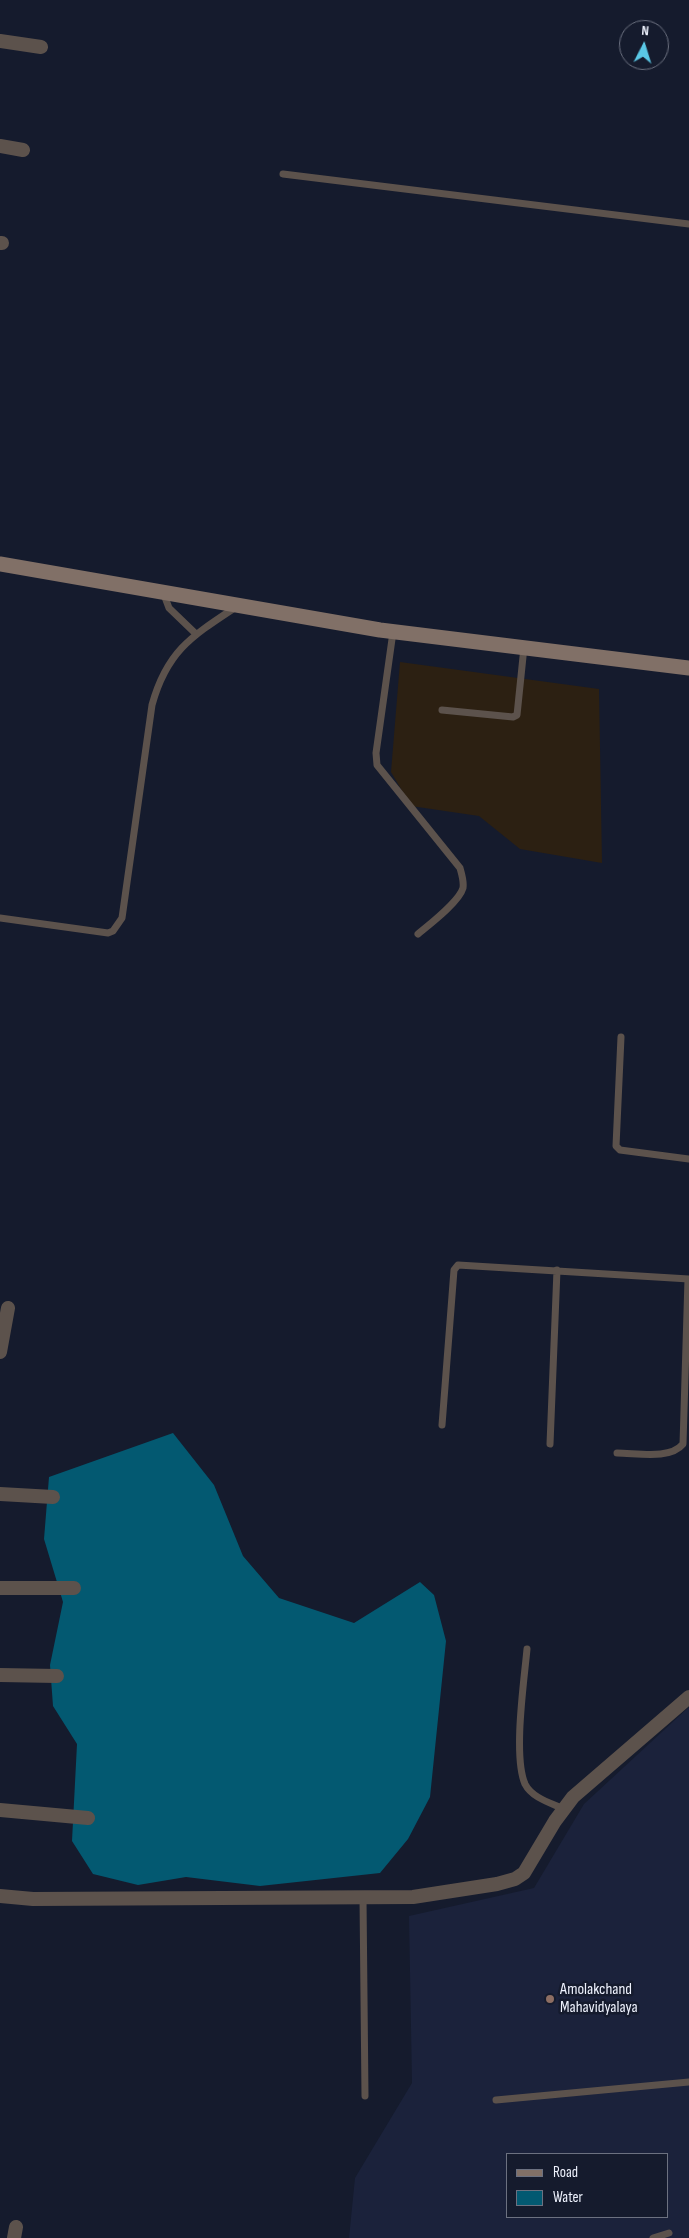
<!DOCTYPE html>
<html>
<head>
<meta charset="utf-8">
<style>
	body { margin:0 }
	#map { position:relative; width:689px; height:2238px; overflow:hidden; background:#151b2d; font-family:"Sofia Sans Condensed",sans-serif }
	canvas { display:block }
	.legend { position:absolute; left:506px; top:2153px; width:162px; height:65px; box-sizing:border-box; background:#151b2d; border:1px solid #6c7180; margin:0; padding:6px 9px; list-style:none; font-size:15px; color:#eef2fd }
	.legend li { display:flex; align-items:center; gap:10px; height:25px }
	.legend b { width:25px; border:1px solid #6c7180 }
	.north { position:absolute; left:619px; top:20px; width:50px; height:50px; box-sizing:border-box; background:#151b2d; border:1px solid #6c7180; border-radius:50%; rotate:5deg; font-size:14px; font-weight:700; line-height:20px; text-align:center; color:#eef2fd }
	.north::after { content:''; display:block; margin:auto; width:18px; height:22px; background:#5ac8e6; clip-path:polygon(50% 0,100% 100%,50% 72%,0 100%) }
</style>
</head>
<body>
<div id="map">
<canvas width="689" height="2238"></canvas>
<ul class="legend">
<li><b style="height:6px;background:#817067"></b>Road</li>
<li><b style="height:14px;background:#035971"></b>Water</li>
</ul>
<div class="north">N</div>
</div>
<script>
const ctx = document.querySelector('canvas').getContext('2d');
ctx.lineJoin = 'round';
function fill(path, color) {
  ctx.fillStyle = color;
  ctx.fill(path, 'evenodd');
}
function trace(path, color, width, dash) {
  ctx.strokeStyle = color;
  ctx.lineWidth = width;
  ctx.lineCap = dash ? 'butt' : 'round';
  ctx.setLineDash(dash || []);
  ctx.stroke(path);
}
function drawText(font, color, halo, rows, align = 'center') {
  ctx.font = font + ' "Sofia Sans Condensed",sans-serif';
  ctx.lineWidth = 5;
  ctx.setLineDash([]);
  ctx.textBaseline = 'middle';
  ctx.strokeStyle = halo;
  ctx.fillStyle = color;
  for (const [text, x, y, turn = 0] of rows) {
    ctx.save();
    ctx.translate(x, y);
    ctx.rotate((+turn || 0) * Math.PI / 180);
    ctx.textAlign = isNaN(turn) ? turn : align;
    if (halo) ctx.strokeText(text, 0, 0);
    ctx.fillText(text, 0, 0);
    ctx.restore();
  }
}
const commercial = new Path2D(`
	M400,662L599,689L602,863L520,849L479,816L411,806L391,772Z`);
const built = new Path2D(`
	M689,1707V2238H349L355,2178L412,2083L409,1916L534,1888L584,1804ZM508,2154H668V2217H508Z`);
const water = new Path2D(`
	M173,1433L214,1485L243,1556L279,1598L354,1623L420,1582L434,1595L446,1641L430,1797L408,1839L380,1873L260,1886L186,1877L138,1885L93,1874L72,1841L77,1744L53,1706L50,1665L63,1602L44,1539L49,1477Z`);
const lane = new Path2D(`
	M283,174L689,224
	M163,592L169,608L196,634
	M393,632L376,753L377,765L460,868C462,875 464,881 463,888C459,902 430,924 418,934
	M442,710L513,717L517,715L524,647
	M0,918L108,933L113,931L122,918L152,705C167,651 192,636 236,607
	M621,1037L616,1146L620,1150L689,1159
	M442,1425L454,1270L458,1265L689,1279
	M550,1444L557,1270
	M617,1453C637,1453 670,1460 683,1444L688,1279
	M527,1649C524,1682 513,1756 525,1784C532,1798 551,1803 564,1809
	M363,1898L365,2096
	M496,2100L689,2082
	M653,2238L669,2233`);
const street = new Path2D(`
	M0,41L41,47
	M0,146L23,150
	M0,243H2
	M0,1352L8,1308
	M0,1494L53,1497
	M0,1588H74
	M0,1675L57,1676
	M0,1810L88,1818
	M0,1896L33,1899L413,1897L497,1884L515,1879L524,1873L555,1821L573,1797L689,1697
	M14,2238L16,2227`);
const secondary = new Path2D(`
	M0,564L380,630L689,668`);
const markers = [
	[550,1999,5,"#8d6e63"]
];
const poiNames = [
	["Amolakchand",560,1990],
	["Mahavidyalaya",560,2008]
];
fill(commercial, '#2c2012');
fill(built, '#1b223b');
fill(water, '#035971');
trace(lane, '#5c524c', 7);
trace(street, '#5c524c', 14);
trace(secondary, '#817067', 15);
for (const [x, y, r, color] of markers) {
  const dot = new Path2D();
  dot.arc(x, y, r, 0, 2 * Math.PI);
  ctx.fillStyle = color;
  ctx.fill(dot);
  trace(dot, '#151b2d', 2);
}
drawText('16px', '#eef2fd', '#151b2d', poiNames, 'left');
</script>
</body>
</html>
